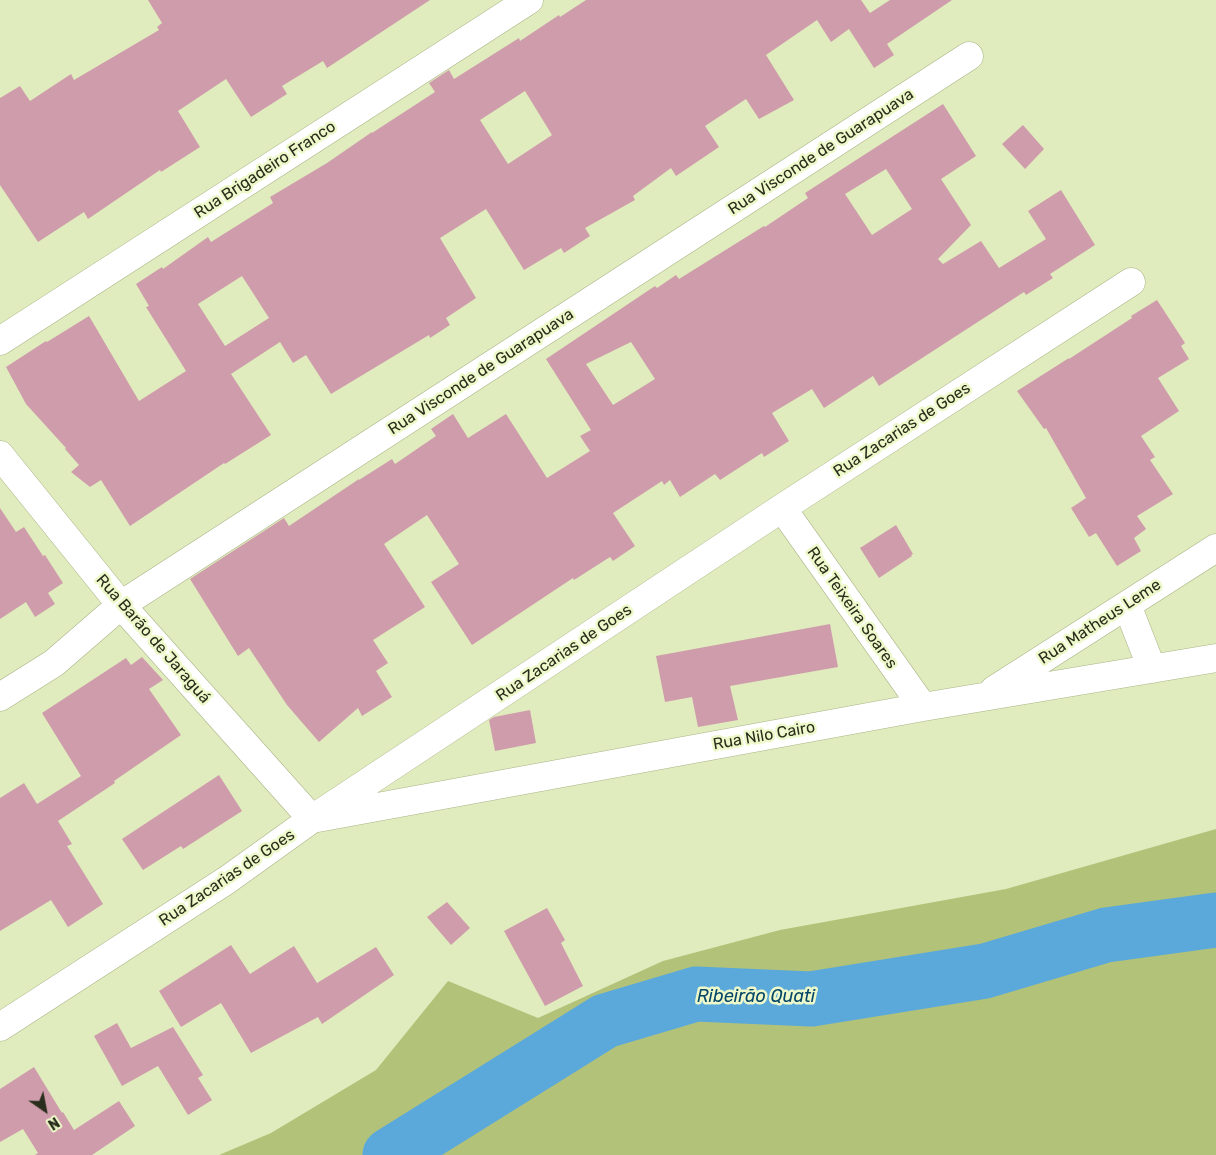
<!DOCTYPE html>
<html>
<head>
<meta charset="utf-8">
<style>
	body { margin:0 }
	#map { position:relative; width:1216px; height:1155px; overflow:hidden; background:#e0ecbd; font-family:Rubik,sans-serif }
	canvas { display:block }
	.north { position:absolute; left:20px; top:1085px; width:50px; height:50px; -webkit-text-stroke:4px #edf9ca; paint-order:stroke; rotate:147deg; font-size:14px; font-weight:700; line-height:20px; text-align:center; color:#292d1b }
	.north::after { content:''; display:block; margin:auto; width:18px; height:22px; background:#292d1b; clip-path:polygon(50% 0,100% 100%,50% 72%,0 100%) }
</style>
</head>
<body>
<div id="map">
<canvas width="1216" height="1155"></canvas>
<div class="north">N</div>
</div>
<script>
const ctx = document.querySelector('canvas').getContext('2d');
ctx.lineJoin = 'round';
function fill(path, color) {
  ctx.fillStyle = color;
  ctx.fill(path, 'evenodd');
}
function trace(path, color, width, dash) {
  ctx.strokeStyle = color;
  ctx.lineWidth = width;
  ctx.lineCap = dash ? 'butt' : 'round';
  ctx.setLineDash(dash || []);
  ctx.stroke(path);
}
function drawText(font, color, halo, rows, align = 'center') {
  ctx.font = font + ' Rubik,sans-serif';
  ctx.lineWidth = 5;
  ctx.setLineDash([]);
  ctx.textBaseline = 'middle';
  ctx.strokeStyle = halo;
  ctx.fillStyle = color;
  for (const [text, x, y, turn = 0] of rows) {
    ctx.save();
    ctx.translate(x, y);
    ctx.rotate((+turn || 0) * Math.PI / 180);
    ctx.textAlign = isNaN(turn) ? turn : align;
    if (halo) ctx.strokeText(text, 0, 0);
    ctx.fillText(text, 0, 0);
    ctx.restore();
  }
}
const green = new Path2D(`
	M1216,829V1155H219L271,1133L376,1070L448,981L538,1018L663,961L780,930L1006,889Z`);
const river = new Path2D(`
	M390,1155L605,1021L696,994L811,999L985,971L1106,935L1216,920`);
const building = new Path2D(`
	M148,0H430L327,68L323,61L282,86L287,94L251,117L226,79L178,111L200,147L161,172L160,170L88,219L84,212L38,242L0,185V98L20,86L30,101L71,74L74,80L159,30L157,27L162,23Z
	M586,0H861L870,13L890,0H952L887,44L894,55L874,68L849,29L831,42L817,20L766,55L794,100L759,119L746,99L705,126L719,147L676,176L671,168L633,196L635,200L585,228L590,236L564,253L561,248L524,270L486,209L440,238L476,298L446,318L450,325L430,338L429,335L331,394L306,355L293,363L280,342L231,374L271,435L225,464L224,463L130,526L101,480L90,487L71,472L79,465L65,449L66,448L26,404L6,367L46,341L47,342L89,316L139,401L186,371L146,307L149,306L136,284L162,267L163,269L208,237L211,242L273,203L270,197L327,163L372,132V133L435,92L429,83L449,70L454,79L519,38L520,41L559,15L560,17ZM525,91L552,135L508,164L480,120ZM242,276L269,318L225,346L198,304Z
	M943,104L976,156L941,179L971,225L938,259L943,264L981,241L999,268L1046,239L1028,211L1061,190L1095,245L1050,274L1053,278L1026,295L1024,292L879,386L873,376L824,408L812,389L772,413L789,441L764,457L762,453L720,480L715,474L680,497L670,480L664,485L662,481L613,513L635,546L613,561L610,557L574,580L573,578L472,645L431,582L459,564L427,515L384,544L425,607L373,640L388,663L376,671L392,697L362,716L358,708L319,742L287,705L249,648L238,656L190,579L284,518L289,526L359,479V480L392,459L395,464L436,436L431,429L453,414L468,438L506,414L547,478L590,451L580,436L591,430L546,359L655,286L657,288L676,275L679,279L764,226L765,227L808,198L805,193ZM886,169L912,209L872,235L845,194ZM631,342L655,379L613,405L586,364Z
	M1023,125L1044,149L1025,169L1002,144Z
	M1157,300L1185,343L1181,346L1189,359L1158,378L1179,411L1141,436L1155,457L1150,460L1173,494L1137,516L1146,529L1134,538L1141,551L1117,566L1096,533L1089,537L1071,508L1086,498L1046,428L1044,429L1017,391L1069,358V359L1132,318L1131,316Z
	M0,508L16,532L24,527L43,556L45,555L63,583L48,593L55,604L35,617L26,602L0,619Z
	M896,525L913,554L911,555L912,556L879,578L860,548Z
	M830,624L838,667L730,686L738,720L698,727L692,697L665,702L656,656Z
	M142,657L163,680L149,689L181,735L114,781L115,783L58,821L72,844L67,846L103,904L68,927L51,900L0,931V798L24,783L37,804L81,776L42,713L126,658L131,665Z
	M530,710L536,743L495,751L489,720L494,717Z
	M219,775L242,811L183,849L181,846L143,870L122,839Z
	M447,902L470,928L451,945L427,917Z
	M547,908L565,940L561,943L583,986L545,1006L504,931Z
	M231,945L250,974L294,946L317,983L376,947L394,975L322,1024L318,1017L251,1053L221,1003L181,1027L159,991Z
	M117,1023L131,1048L173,1027L203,1075L198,1078L212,1100L188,1115L158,1066L122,1086L94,1036Z
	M34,1067L62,1113L63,1112L74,1130L119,1101L135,1126L92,1155H35L38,1153L23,1129L0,1142V1089Z`);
const minor = new Path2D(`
	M0,341L529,0
	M0,455L121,605L312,819L923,707L1216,658
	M782,508L923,707
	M1127,605L1152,669
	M994,690L1216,548
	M0,697L54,663L121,605L969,56
	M0,1027L227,880L312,819L782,508L1131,282`);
const streetNames = [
	["Rua Visconde de Guarapuava",821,152,-33],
	["Rua Brigadeiro Franco",265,170,-33],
	["Rua Visconde de Guarapuava",481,372,-33],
	["Rua Zacarias de Goes",902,430,-33],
	["Rua Teixeira Soares",852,608,55],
	["Rua Matheus Leme",1100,622,-33],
	["Rua Barão de Jaraguá",153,639,49],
	["Rua Zacarias de Goes",564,653,-34],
	["Rua Nilo Cairo",764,736,-10],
	["Rua Zacarias de Goes",227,878,-34]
];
const waterNames = [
	["Ribeirão Quati",756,997]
];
fill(green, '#b2c279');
trace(river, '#5ba9db', 55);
fill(building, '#cf9cab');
trace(minor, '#a9b487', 29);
trace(minor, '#fff', 28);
drawText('16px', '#292d1b', '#edf9ca', streetNames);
drawText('italic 18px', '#054668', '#edf9ca', waterNames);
</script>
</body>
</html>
